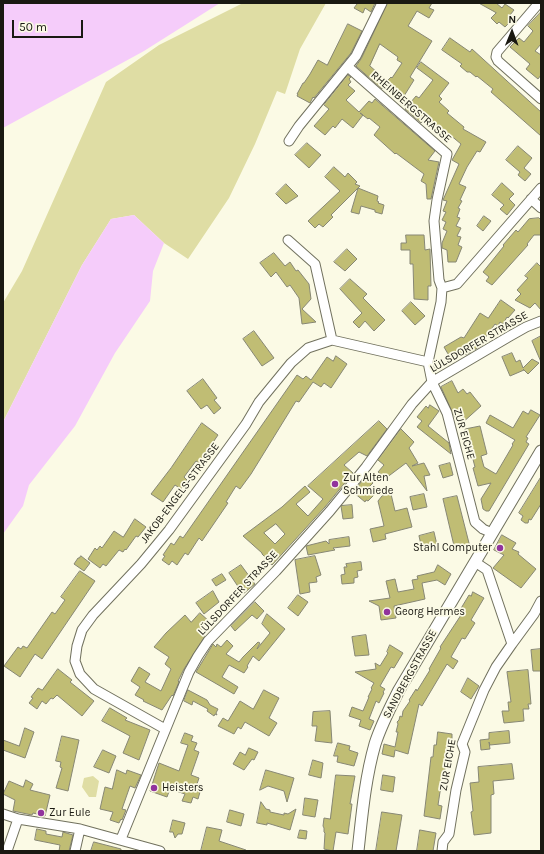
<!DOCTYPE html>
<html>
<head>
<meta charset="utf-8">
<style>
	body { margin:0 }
	#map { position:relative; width:544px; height:854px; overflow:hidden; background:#fbfae5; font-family:Karla,sans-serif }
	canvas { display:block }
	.frame { position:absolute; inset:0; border:4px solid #1a1912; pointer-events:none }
	.north { position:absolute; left:492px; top:12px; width:40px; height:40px; -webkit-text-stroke:3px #fbfae5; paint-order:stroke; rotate:1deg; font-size:11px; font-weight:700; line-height:16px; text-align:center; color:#1a1912 }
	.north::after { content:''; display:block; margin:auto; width:14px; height:18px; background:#1a1912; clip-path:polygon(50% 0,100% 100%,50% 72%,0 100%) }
	.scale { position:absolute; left:12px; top:20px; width:71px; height:18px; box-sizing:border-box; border:2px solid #1a1912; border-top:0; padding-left:5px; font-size:12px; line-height:14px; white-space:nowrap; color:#1a1912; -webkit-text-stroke:3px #fbfae5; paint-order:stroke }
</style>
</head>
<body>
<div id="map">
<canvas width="544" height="854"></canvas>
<div class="frame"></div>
<div class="north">N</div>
<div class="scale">50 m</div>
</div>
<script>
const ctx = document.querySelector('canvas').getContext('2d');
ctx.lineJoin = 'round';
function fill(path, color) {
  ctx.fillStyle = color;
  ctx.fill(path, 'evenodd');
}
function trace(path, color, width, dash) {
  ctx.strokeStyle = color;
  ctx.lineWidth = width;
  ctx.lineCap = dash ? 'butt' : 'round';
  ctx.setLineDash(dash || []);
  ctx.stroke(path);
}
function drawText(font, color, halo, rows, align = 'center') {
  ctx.font = font + ' Karla,sans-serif';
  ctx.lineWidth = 3.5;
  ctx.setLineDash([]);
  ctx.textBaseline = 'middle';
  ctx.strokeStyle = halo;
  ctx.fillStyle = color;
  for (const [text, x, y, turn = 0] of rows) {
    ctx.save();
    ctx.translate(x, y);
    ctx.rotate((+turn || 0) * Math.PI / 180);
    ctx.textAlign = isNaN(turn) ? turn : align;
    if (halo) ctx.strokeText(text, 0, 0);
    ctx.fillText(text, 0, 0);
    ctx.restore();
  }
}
const green = new Path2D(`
	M243,3H326L300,49L285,94L277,91L255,144L229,198L188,259L164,243L134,215L111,219L82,265L3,422V303L22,271L106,82L159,45Z
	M93,776L99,781L96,797H89L82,787L84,778Z`);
const water = new Path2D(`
	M3,3H220L144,51L3,128Z
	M134,215L164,243L153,271L150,301L115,353L75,426L29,485L23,506L3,534V422L82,265L111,219Z`);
const building = new Path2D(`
	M355,3H375L371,12L365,8L363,13L354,8L357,4Z
	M388,3H432L429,8L434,10L429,18L417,11L408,26L432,41L410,77L414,80L404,96L386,83L382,89L356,66L361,59ZM380,44L398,57L397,60L402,63L392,78L391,77L387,81L370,66Z
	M479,3H496L502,8L505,4L514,10L510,15L516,20L514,23L511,21L505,27L499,22L497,24L491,18L496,13Z
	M541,12V44L535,51L541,55V75L538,79L526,69L530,64L510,47L519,38L524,42L533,31L528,26Z
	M348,24L362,31L351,53L314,98L313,97L310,103L297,96L298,94H297L303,83H304L310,74L318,60L327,65Z
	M450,38L470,52L472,49L541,112V136L491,92L493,89L477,76L476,77L470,72H467L460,66L462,64L442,50Z
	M421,62L449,83L439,96L442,99L439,102L449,111L447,113L464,127L463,129L486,142L480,152L477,151L467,167L459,184L466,187L460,200L462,201L458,208L460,209L457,217L460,218L456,226L461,228L457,236L461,237L458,245L462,247L456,262H448L447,250L442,248V243L447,231L443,229L446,222L442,220L446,212L443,211L447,201L443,200L459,164L452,160L461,144L449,134L448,135L426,117L421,123L405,109L416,96L419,98L433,80L417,68Z
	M348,75L351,77L349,79L351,82L348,85L355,91L346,100L359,112L369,101L372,103L375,99L435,151L428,160L439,162L431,199H427L426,184L421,181L424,174L396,153L395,154L374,135L380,127L369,118L368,119L360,113L363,115L353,128L342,119L335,128L333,126L325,135L314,126L329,109L324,105Z
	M307,143L321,155L309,168L295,155Z
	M518,146L532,158L524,168L531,174L525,181L518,175L520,172L506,160Z
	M334,167L345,177L348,173L357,182L355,184L360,186L358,188L378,196L377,201L379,202L378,203L384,205L382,214L375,212V210L361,206L359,214L351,212L358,188L331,215L333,217L323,227L319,224L315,228L308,221L340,191L325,177Z
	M502,183L514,194L509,199L515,205L507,215L500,209L504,205L492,195Z
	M286,184L298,196L286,204L276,194Z
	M484,216L491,221L483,231L477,226Z
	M539,218L541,220V235H534L527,244L528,245L492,285L486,281L489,277L483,272L504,246L503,245L516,230L518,232L529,219Z
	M406,235H424L425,250L430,249L431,286H428V300L414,299L413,264H410V250H401V243H406Z
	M347,249L357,259L345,271L334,262Z
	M274,253L285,266L290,262L296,271L298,270L309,284L311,299L302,309L316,322L302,324L299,298L290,285L287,287L276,272L271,277L260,263Z
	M537,263L541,267V310L535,303L530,308L515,300L521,294L517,290L528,278L525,276Z
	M350,279L367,294L363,298L385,320L374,331L365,321L359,328L353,322L362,313L340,289Z
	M501,300L515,310L508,318L507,317L503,324L500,322L498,326L495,324L483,341L484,344L466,355L464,351L451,359L444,347L461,337L464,338L480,313L488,318Z
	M411,302L425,316L415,325L402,311Z
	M254,331L274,358L262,366L243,339Z
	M541,336V362L532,341Z
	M512,353L516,362L520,360L523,368L532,359L539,363L528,374L523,369L524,370L510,376L502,357Z
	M336,356L347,364L331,388L324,383L321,387L313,382L299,402L296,401L251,474L240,489L236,486L226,502L228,503L202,541L199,538L188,555L185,553L177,565L172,561L169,565L162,560L165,556L163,555L171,543L174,545L180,536L183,538L297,375L303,379L306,376L311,380L327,357L333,361Z
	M203,379L217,398L214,400L221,408L214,414L207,405L201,409L187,391Z
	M452,381L458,393L463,389L467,394L470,392L481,406L461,424L454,416L441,387Z
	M430,405L439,411L428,426L449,443L451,454L417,427L422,421L417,417L426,406L428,408Z
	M531,410L540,415L526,437L528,438L526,442L529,444L489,511H486L483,509L481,499L491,483L478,486L473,468L475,467L465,429L480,426L487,454L481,456L484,467L496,474L513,445L512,444L515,440L486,423L490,415L513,428L523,411L528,414Z
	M379,421L387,429L367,456L359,452L344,465L353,473L325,507L272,565L265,559L266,558L262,554V553L243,536L282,507L305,486L310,492L296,504L308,516L323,499L308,486ZM276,524L285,534L275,544L264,533Z
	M202,423L218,435L199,463L196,461L184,477L187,480L181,489L175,485L163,502L151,494L171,468Z
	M401,429L414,442L409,448L418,463L412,466L424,463L430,475L424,476L427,491L406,463L386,478L378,472L384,465L378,460Z
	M450,463L453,475L443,478L439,466Z
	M368,477L373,483L369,487L376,493L368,501L366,500L365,502L353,492L362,481L363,482Z
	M541,477V504L531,520L529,519L528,523H525L521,520L523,516L519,513Z
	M391,494L395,511L407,508L412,527L385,534L386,539L373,542L370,529L384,526L378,501L382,496Z
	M424,494L427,507L413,510L410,497Z
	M457,496L470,547L455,550L443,499Z
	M352,505L353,518L343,519L341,506Z
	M135,519L146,527L138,537L136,536L126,550L125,549L123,552L119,550L106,566L103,564L100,568L88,559L95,548L97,550L100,546L102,548L114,531L123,537Z
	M434,532L437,545L422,549L419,536Z
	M502,535L516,543L512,549L519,552L518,554L536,569L521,588L493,568L504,555L494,550Z
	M349,537L350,546L333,548L335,550L308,555L306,546L326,541L329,544V540Z
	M81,556L90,563L84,571L74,564L78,558H79Z
	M315,556L321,575L316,577L317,582L309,583L310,592L300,594L295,560Z
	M361,562L362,570L357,571L358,577L354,578V583L342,584L341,575L345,574L344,567H347L346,564Z
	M241,565L255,584L243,594L229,573Z
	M438,565L451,574L445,585L437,580L422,583L425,599L394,606L396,618L381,620L379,606L369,601L390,598L386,581L395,579L398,592L414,589L412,580L418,579L417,576L434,572Z
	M80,571L95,581L42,659L35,654L20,677L4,666L18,647L21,649L23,646L27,648L52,612L55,614L65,600L61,597Z
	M222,574L226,580L216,586L212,580Z
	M213,591L219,602L204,614L196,603Z
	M473,592L484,598L471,620L475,623L465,639L462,638L451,657L458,661L453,669L447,664L422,706L419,704L408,754L395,750L394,757L382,754L384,744L395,747L398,732H396L398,724L397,722L399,720L400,716L402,717L403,711L410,701L409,700L416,689L417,691L430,670L429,669L441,648L440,647L463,612L460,610L469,595L471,596Z
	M298,595L308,602L298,616L288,608Z
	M255,602L264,611L257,619L252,615L235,631L231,626Z
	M200,613L210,622L200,631L205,636L184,669L178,681L179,682L173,696L172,695L162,710L143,701L144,700L135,695L140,687L131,681L139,667L150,674L145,682L161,691L171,669L165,664L169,657L154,647L166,633L185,615L191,622Z
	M267,614L285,629L259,661L253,656L247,666L248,667L244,673L229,665L222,677L238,687L234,694L196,672L213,644L216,647L217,644L221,647L227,640L233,646L226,654L239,662L243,657L258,642L260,643L257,649L270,633L262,624Z
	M366,635L369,655L355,656L352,637Z
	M390,645L403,653L394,668L391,667L380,686L385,689L383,692L384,693L379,703L376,701L369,719L374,721L370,730L359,726L361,720L349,716L352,707L363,711L369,697H368L372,689L371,688L374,683L355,672L376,669L375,663L380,666L388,653L387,652Z
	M541,649V671H533L531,650Z
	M58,669L72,680L70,682L94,701L82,716L57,695L53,699L51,698L46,704L42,701L37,709L29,703L33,698L31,697L38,688L42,690Z
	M528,670L531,704H528L529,709H523L524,721L504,723L502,711H509L508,702H511L507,672Z
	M468,678L479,686L471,699L461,692Z
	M188,690L207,700L210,705L218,709L216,713L217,715L215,714L214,716L207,711L208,709L193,701L192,705L184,701Z
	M264,690L279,698L269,718L277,723L269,736L245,722L241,729L238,727L234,734L218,726L223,718L228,721L240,701L253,709Z
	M110,708L127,718L125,720L150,730L139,760L123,753L130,736L102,721Z
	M330,711L332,743L315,741L317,726H312L313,712Z
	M25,728L34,732L25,758L3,750V740L19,746Z
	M509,731L510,743L490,745L489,742L490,749L481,750L480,740L489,739V733Z
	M438,732L452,734V740L447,744L451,749L447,754L442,790L440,792L438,805L442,806L440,819L424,816L431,757H433L434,745H436Z
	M185,733L193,736L191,741L197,743L194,750L199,752L191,775L199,778L195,790L200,792L198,799L193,797L191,803L182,801L185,794L170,789L167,797L150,791L159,763L179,771L188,745L181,743Z
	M62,736L79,740L68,791L56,788L62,768L60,767L61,762L56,761Z
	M338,743L350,746L349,750L358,753L354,766L337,762L338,756H334Z
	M249,748L258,752L254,760L252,759L244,770L233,764L240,752L245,755Z
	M103,750L116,756L109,773L94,767Z
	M313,760L323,763L321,778L309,775Z
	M512,764L514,779L493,781L494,794L491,795V833L474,835L471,812L473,811L470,783L479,782L478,767Z
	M117,770L126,774L127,770L141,775L135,788L130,786L122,809L126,810L122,820L121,819L119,823L110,820L113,812L100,809L105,787L112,789Z
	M266,770L294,778L287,802L284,791L268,786L260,790Z
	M336,775L355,776L350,804H352L348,834L336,832L333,851L324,849L325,833L324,832V828L323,826L324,818L330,819Z
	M383,775L395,777L393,792L381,790Z
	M26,780L33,784L30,790L50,795L45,816L33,813L32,815L13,811L15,800L3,794L9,781L23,787Z
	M305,798L318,800L315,817L303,815Z
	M261,802L266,809L270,810V812L284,815V813L288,814L296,809L290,830L267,823V825L257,823Z
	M230,810L244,814L241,826L227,822Z
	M382,812L402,815L396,851H376Z
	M173,820L185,823L182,834H178L175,838L173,832H170Z
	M207,827L222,830L219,841L246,850L245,851H201Z
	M37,829L46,831V834L62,837L63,832L73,835L69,851H59L60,845L35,840Z
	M300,830L307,831L306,839L298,838Z
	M420,830L436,833L433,851H417Z
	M94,842L121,849V851H91Z`);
const minor = new Path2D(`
	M539,3L497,52L496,57L498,61L541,99
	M348,67L447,154L437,200L434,221L439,280L442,288L441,302L428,362L432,382L447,413L475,522L483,529L492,533
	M289,141L299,126L356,56L382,3
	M531,199L541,208
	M288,240L315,264L332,340
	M442,288L457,284L541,188
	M512,644L534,614L541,601
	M165,729L94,689L80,674L75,661L77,646L82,630L93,615L141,564L169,530L246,424L259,402L291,363L308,348L332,340L428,362
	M3,814L18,819L80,829L160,851
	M121,839L189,672L198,656L208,641L276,571L330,511L366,467L412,404L432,382L510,336L526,327L541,321
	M7,851L18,819
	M75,851L80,829
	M442,851L443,842L449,834L456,790L465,752L462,744L484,690L496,667L512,644L487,570L475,562`);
const tertiary = new Path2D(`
	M358,851C362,815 365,779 375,744C381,725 390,708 399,690L541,451`);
const markers = [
	[335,484,4,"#91339d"],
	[500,548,4,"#91339d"],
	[387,612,4,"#91339d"],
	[154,788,4,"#91339d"],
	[41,813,4,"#91339d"]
];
const streetNames = [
	["RHEINBERGSTRASSE",411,107,41],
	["LÜLSDORFER STRASSE",479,342,-30],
	["ZUR EICHE",464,434,74],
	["JAKOB-ENGELS-STRASSE",180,493,-53],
	["LÜLSDORFER STRASSE",238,593,-47],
	["SANDBERGSTRASSE",410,674,-61],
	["ZUR EICHE",448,765,-80]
];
const poiNames = [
	["Zur Alten",343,478],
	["Schmiede",343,491],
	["Stahl Computer",492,548,"right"],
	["Georg Hermes",395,612],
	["Heisters",162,788],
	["Zur Eule",49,813]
];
fill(green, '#dfdda4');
fill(water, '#f5ccfa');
fill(building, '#c0bd74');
trace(building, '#878774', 1);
trace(minor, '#71715e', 11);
trace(tertiary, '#71715e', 13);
trace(minor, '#fff', 9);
trace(tertiary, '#fff', 11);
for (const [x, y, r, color] of markers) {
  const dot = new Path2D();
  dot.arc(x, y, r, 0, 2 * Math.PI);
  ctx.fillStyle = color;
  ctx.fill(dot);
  trace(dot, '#fbfae5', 1.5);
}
drawText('11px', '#1a1912', '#fbfae5', streetNames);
drawText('11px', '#1a1912', '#fbfae5', poiNames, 'left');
</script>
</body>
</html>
